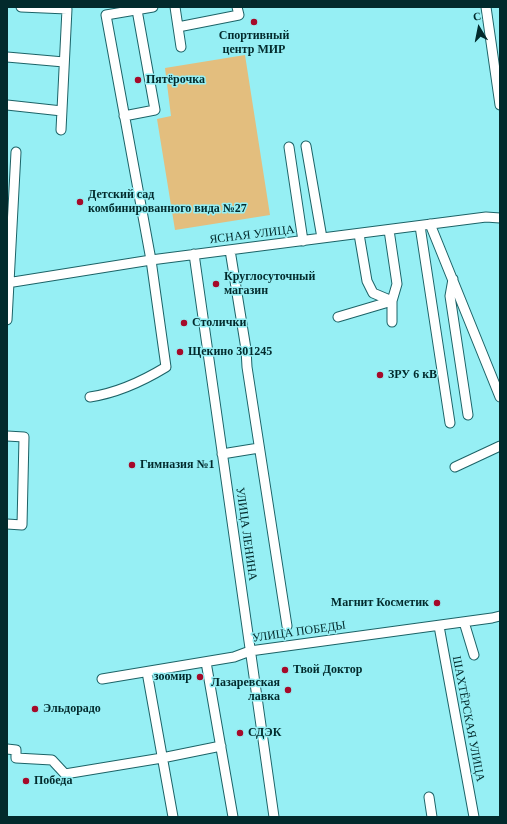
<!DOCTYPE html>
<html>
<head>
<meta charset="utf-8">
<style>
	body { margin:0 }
	#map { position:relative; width:507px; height:824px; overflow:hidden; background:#96eff4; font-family:Georgia,serif }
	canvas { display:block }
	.frame { position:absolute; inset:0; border:8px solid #022a2c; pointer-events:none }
	.north { position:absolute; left:459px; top:8px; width:40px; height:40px; -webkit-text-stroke:3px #96eff4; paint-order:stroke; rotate:350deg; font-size:11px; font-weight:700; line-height:16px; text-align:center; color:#022a2c }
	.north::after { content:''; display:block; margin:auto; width:14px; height:18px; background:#022a2c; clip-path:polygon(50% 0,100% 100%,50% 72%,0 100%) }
</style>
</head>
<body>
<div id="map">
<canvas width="507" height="824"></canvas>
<div class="frame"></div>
<div class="north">С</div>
</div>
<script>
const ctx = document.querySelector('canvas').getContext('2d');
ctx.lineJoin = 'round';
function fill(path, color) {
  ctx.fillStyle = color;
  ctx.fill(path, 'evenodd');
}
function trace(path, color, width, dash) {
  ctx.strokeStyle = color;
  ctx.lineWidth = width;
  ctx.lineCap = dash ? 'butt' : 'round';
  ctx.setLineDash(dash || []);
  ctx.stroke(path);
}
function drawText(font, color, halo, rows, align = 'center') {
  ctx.font = font + ' Georgia,serif';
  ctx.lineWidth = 3;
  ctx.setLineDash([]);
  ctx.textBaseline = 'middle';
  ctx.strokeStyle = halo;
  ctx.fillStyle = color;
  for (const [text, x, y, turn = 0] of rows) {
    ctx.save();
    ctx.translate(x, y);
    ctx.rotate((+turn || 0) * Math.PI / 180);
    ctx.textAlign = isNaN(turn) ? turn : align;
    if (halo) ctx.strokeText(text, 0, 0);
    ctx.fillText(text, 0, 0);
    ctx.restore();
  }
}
const green = new Path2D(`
	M245,55L270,215L175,230L157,119L171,116L165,68Z`);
const minor = new Path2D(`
	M21,7L67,9L61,130
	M175,7L181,47
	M486,7L500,105
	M106,15L153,7
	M178,27L239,15L237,7
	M7,57L64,62
	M7,105L62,111
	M124,116L155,110L137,10
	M306,146L322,238
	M289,147L303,241
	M430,224L500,397
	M420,226L450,423
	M389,230L397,284L392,301V322
	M230,250L246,349L247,367L287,626
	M194,254L274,817
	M453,279L450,296L468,415
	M7,283L151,260L486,217L500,218
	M338,317L392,301L373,293L367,281L359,234
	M7,320L16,152
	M90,397C117,393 143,381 166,367L151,260L106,15
	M7,436L24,437L22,525L7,524
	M222,454L259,448
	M455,467L500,446
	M464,622L474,655
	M439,626L474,817
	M206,662L233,817
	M147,672L173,817
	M102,679L234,657L250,651L492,618L500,616
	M7,749L16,750V758L52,760L65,774L162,758L221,746
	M429,797L432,817`);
const markers = [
	[254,22,4,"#a50a29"],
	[138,80,4,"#a50a29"],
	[80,202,4,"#a50a29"],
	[216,284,4,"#a50a29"],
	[184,323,4,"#a50a29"],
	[180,352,4,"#a50a29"],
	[380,375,4,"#a50a29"],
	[132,465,4,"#a50a29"],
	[437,603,4,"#a50a29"],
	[285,670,4,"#a50a29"],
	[200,677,4,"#a50a29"],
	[288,690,4,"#a50a29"],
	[35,709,4,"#a50a29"],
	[240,733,4,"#a50a29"],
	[26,781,4,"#a50a29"]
];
const poiNames = [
	["Спортивный",254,36,"center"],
	["центр МИР",254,50,"center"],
	["Пятёрочка",146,80],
	["Детский сад",88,195],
	["комбинированного вида №27",88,209],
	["Круглосуточный",224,277],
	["магазин",224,291],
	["Столички",192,323],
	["Щекино 301245",188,352],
	["ЗРУ 6 кВ",388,375],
	["Гимназия №1",140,465],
	["Магнит Косметик",429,603,"right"],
	["Твой Доктор",293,670],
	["зоомир",192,677,"right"],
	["Лазаревская",280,683,"right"],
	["лавка",280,697,"right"],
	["Эльдорадо",43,709],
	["СДЭК",248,733],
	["Победа",34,781]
];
const streetNames = [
	["ЯСНАЯ УЛИЦА",252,235,-7],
	["УЛИЦА ЛЕНИНА",246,534,82],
	["УЛИЦА ПОБЕДЫ",299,632,-8],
	["ШАХТЁРСКАЯ УЛИЦА",468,719,79]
];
fill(green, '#e3be7e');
trace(minor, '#1c6367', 11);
trace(minor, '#fff', 9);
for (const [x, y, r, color] of markers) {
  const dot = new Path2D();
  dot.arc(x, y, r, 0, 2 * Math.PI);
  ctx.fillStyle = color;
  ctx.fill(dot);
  trace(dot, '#96eff4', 1.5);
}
drawText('bold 12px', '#022a2c', '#96eff4', poiNames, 'left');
drawText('12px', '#022a2c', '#96eff4', streetNames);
</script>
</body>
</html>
